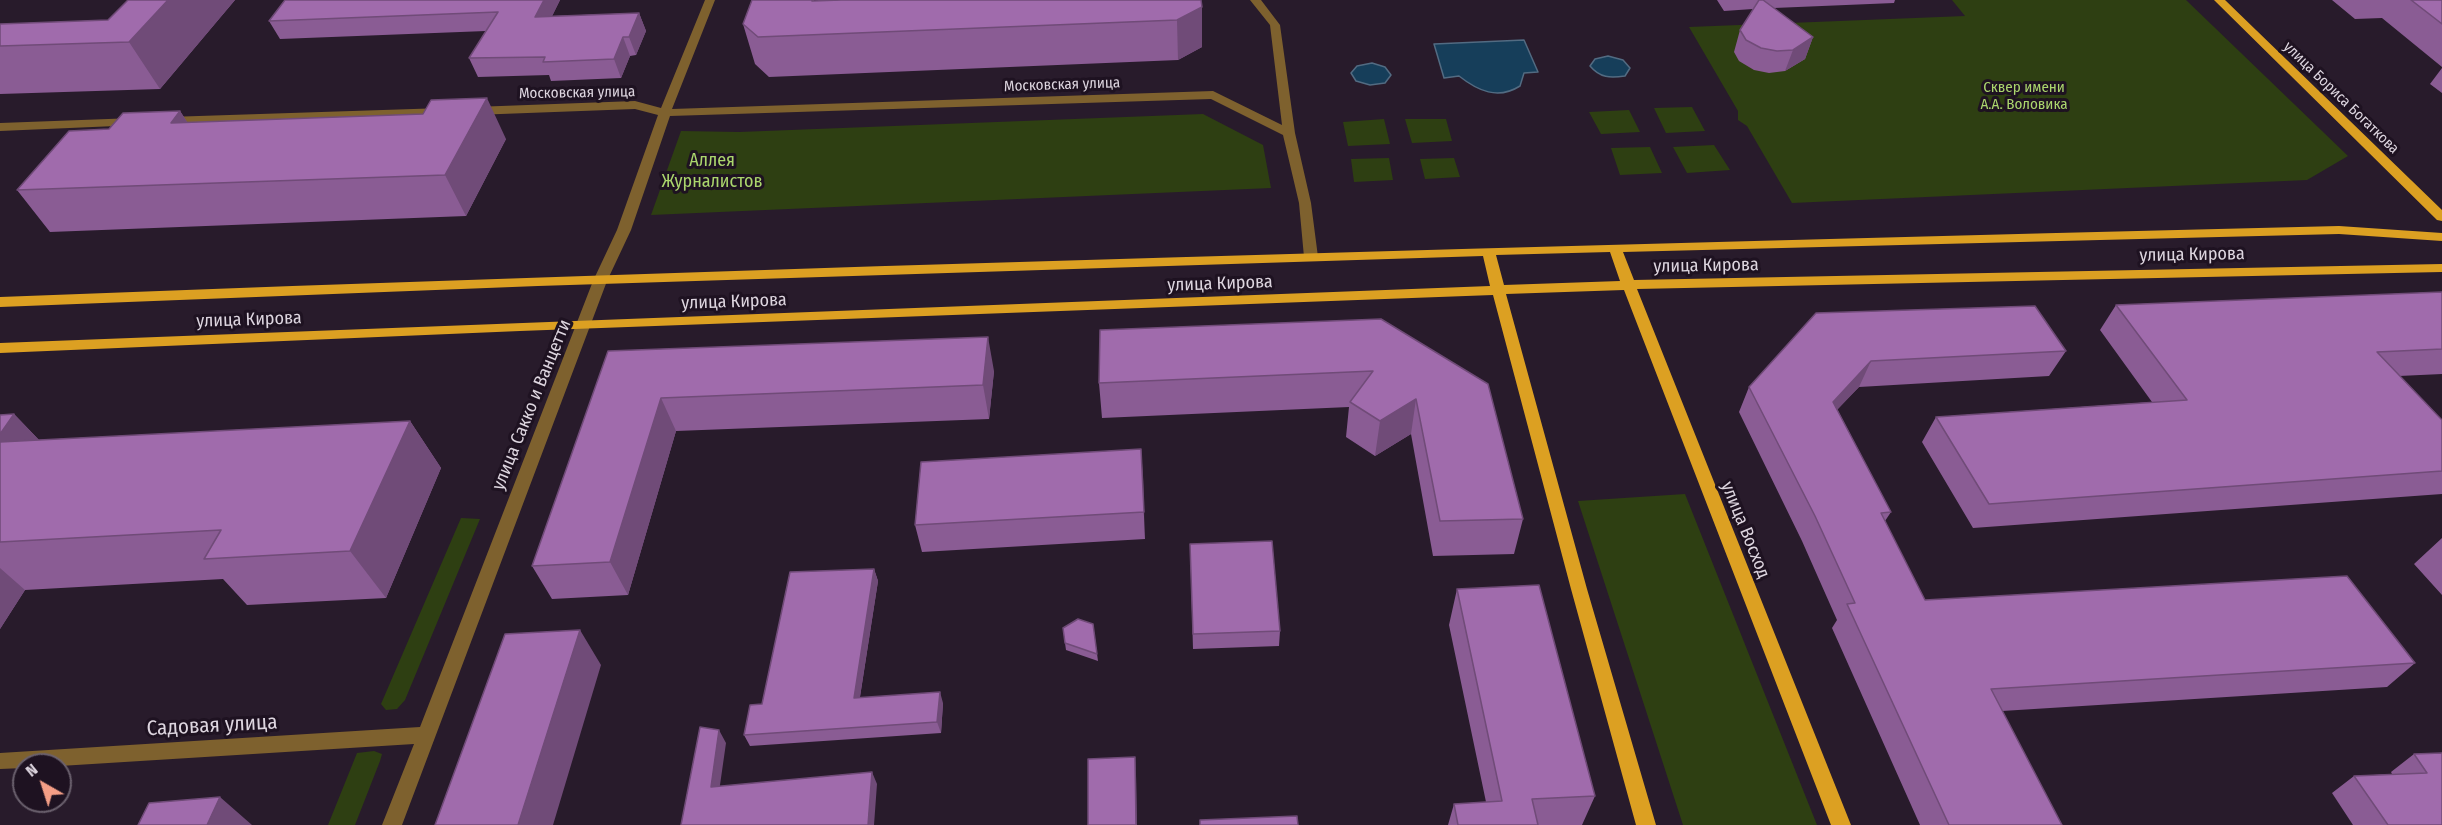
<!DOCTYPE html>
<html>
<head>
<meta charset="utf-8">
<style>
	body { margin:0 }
	#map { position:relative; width:2442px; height:825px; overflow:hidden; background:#281b2b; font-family:"Fira Sans Condensed",sans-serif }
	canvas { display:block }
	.north { position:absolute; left:12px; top:753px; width:60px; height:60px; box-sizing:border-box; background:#1e1221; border:2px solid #6a606d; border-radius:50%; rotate:321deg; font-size:16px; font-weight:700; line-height:24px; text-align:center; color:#ddd5df }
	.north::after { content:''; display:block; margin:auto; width:21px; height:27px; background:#f49e86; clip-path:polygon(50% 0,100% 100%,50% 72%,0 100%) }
</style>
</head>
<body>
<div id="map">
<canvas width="2442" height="825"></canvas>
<div class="north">N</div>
</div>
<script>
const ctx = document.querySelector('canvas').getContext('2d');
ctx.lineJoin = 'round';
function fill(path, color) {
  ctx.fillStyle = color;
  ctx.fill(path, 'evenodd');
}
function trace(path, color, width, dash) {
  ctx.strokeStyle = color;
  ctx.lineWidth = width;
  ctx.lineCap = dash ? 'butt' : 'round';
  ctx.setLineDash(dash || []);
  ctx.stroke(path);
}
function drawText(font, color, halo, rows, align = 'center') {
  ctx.font = font + ' "Fira Sans Condensed",sans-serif';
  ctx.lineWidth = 6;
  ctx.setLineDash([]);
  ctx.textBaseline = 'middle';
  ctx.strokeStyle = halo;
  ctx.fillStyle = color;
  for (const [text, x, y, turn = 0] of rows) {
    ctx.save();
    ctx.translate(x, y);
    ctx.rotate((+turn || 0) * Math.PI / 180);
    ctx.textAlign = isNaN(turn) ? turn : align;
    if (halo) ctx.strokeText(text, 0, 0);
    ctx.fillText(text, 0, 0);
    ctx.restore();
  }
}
const green = new Path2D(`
	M1952,0H2186L2348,156L2307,180L1792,203L1747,126L1738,120V111L1689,27L1965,16Z
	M1692,107L1705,131L1666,133L1654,108Z
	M1629,110L1640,132L1601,134L1589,112Z
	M1203,114L1263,145L1271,188L651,215L681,131L739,132Z
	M1384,119L1390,144L1348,146L1343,122Z
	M1405,119H1446L1452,141L1412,143Z
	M1714,145L1730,170L1687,173L1673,147Z
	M1650,147L1662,173L1620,175L1611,148Z
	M1389,158L1393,180L1354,182L1351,159Z
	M1454,158L1460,177L1425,179L1420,159Z
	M1685,494L1817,825H1683L1578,501Z
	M461,518L480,519L405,700L397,709L386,710L381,704Z
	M374,751L382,754L380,761L355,825H328L357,753Z`);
const water = new Path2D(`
	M1524,40L1538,72L1524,73L1520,86C1498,100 1478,91 1459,76L1444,78L1434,44Z
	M1608,56L1623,60L1630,68L1625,76C1610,78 1600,78 1590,66L1595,59Z
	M1372,63L1385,67L1391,75L1385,83L1370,85L1356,81L1351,73L1357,66Z`);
const minor = new Path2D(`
	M705,0H715L672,109L1213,91L1282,125L1270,25L1250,0H1261L1280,25L1295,133L1311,203L1318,257L1311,261L1304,257L1299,203L1283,135L1211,99L670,116L631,230L607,281L402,825H382L414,744L60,766L24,765V768L0,769V753L420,727L593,281L617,230L658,115L635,109L474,115L468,111L474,107L635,101L661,108Z
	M444,108L450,112L448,115L168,125L162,121L168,117Z
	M135,118L139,119V125L0,131V123Z`);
const major = new Path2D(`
	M2214,0H2225L2442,210V221L2437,220Z
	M2339,226L2442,233V241L2339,234L1623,252L1634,280L2442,264V272L1637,289L1851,825H1831L1624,290L1506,294L1587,589L1656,825H1636L1571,589L1493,295L520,331L0,353V343L1490,286L1483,256L538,286L0,307V297C780,267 1559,245 2339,226ZM1610,252L1620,281L1504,285L1496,255Z`);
const wall = new Path2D(`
	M128,0H235L160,89L0,94V24L108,20Z
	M285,0H560L552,16L639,13L646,31L636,55L630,56L621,78L551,81L549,75L478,77L469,58L486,31L280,39L269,21Z
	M1717,0H1895L1894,3L1774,8L1813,37L1805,59L1785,71L1769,73L1754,70L1739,61L1734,52L1740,30L1753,9L1724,11Z
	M2332,0H2442V67L2382,18L2355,19Z
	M1202,7V47L1178,60L769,77L755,64L743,24Z
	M2442,68V93L2430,84Z
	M180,111L187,122L506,139L466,216L50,232L17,190L109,129Z
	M2442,292V374L2399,376L2442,420V494L1973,528L1922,442L1936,417L2152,402L2100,330L2116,305Z
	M1816,313L2066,351L2049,376L1859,387L1837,409L1891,512L1885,521L1925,600L2415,663L2387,687L2002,711L2062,825H1920L1832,628L1837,620L1802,541L1739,412L1749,387Z
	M1381,319L1523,519L1514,554L1433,556L1411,434L1375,456L1346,437L1349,407L1102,418L1099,383Z
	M608,351L994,371L989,419L676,431L628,595L552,599L532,566Z
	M14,414L39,440L410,421L441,468L386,598L247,605L223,579L25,590L0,629V415Z
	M1141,449L1145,539L922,552L915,525Z
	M2442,538V595L2414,564Z
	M1190,544L1280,631L1279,646L1193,649Z
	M874,569L878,581L860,697L943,703L941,733L750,746L744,735L762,704Z
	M1457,589L1595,796L1582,825H1448L1454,804L1486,802L1449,625Z
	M1093,624L1098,661L1066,650L1065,643Z
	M2442,753V825H2353L2332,793L2354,776L2392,774L2391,772L2414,754Z`);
const shadedWall = new Path2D(`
	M168,0H235L160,89L129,42Z
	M544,0H560L543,35L535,17Z
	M1202,7V47L1178,60L1177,20Z
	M639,13L646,31L636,55L629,37Z
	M623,37L630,56L621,78L614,59Z
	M1813,37L1805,59L1785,71L1793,50Z
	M487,98L506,139L466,216L445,175Z
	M180,111L207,152L171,123Z
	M988,337L994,371L989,419L983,385Z
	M1871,361L1859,387L1821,427L1833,402Z
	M661,398L676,431L628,595L610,562Z
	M1416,399L1411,434L1375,456L1380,421Z
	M14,414L60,462L0,448V434Z
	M410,421L441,468L386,598L350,551Z
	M1141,449L1143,477L1145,539L1144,512Z
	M0,568L25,590L0,629Z
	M874,569L878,581L858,709L854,698Z
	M580,630L601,665L553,825H518Z
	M940,692L943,703L941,733L937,722Z
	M719,730L726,743L718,799L711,787Z
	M1135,757L1136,774L1137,825H1136Z
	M872,772L877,784L874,825H868Z
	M220,797L252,825H207Z`);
const building = new Path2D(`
	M128,0H168L129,42L0,46V24L108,20Z
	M285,0H544L535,17L639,13L629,37H623L614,59L543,62L545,57L469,58L498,12L269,21Z
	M752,0H813L812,1L841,0H1201L1202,7L1177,20L758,37L743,24Z
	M1759,0H1763L1813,37L1793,50L1777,51L1761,48L1746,40L1740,30Z
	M2411,0H2442V24Z
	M487,98L445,175L17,190L69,131L109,129L123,113L180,111L171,123L423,114L431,100Z
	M2442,292V349L2377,352L2442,420V471L1989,504L1936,417L2187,400L2116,305Z
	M2035,306L2066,351L1871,361L1833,402L1891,512L1881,513L1925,600L2347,576L2415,663L1991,689L2062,825H1949L1847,604L1855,603L1815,516L1749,387L1816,313Z
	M1381,319L1488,384L1523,519L1440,521L1416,399L1380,421L1350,402L1373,371L1099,383L1100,330Z
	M988,337L983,385L661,398L610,562L532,566L608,351Z
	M14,414L0,434V415Z
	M410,421L350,551L204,559L221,530L0,542V442Z
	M1141,449L1144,512L915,525L921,462Z
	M1272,541L1280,631L1193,634L1190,544Z
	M874,569L854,698L940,692L937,722L744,735L750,705L762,704L790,572Z
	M1539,585L1595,796L1532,799L1538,825H1458L1454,804L1502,801L1457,589Z
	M1078,619L1093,624L1097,654L1065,643L1063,628Z
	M580,630L518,825H435L505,634Z
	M700,727L719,730L711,787L872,772L868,825H681Z
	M2442,753V825H2388L2354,776L2427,773L2414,754Z
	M1135,757L1136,825H1088V759Z
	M220,797L207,825H138L149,803Z
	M1297,816L1298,825H1200V820Z`);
const farStreetnames = [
	["Московская улица",1062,85,-2],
	["Московская улица",577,93,-1],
	["улица Бориса Богаткова",2341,98,44]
];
const farParknames = [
	["Cквер имени",2024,88],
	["А.А. Воловика",2024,105]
];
const parkNames = [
	["Аллея",712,161],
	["Журналистов",712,182]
];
const streetNames = [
	["улица Кирова",2192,255,-1],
	["улица Кирова",1706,266,-1],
	["улица Кирова",1220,284,-2],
	["улица Кирова",734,302,-2],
	["улица Кирова",249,320,-2],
	["улица Сакко и Ванцетти",532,405,-68],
	["улица Восход",1745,530,68]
];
const nearStreetnames = [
	["Садовая улица",212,726,-3]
];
fill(green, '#2e3f12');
fill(water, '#163e5a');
trace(water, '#526b82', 1.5);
fill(minor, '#7e612e');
fill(major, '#dca022');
fill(wall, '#8a5c94');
fill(shadedWall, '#704b78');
fill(building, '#a06bac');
trace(building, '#704b78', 1.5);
drawText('15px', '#ddd5df', '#1e1221', farStreetnames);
drawText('15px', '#abd66d', '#1e1221', farParknames);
drawText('18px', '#abd66d', '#1e1221', parkNames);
drawText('18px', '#ddd5df', '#1e1221', streetNames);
drawText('21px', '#ddd5df', '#1e1221', nearStreetnames);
</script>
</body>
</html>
